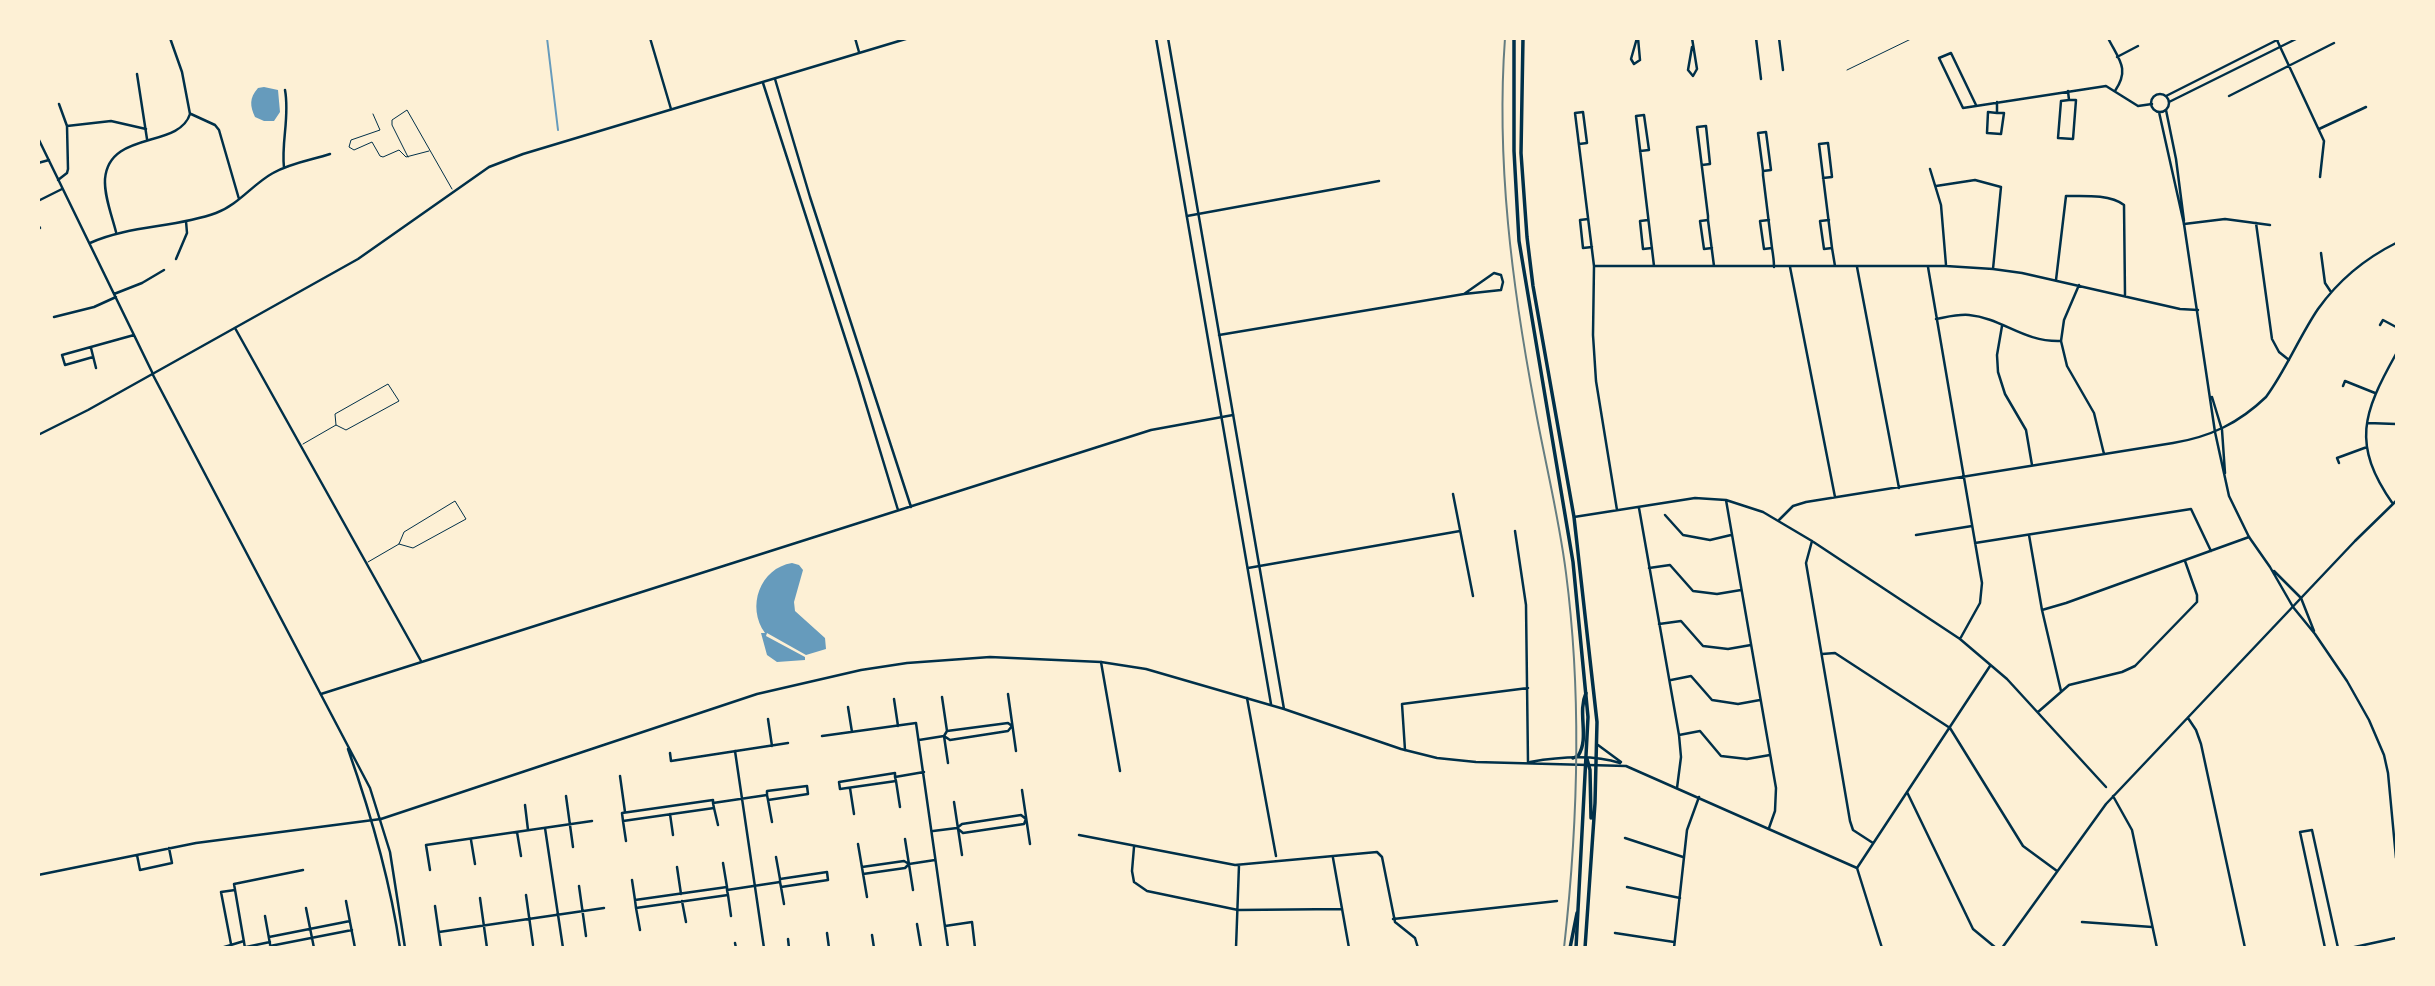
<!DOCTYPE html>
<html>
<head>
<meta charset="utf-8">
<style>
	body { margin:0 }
	#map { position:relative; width:2435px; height:986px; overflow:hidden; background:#fdf0d5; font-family:Jost,sans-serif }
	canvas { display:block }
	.frame { position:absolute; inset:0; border:40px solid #fdf0d5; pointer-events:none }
</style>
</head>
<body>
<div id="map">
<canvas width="2435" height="986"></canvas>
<div class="frame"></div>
</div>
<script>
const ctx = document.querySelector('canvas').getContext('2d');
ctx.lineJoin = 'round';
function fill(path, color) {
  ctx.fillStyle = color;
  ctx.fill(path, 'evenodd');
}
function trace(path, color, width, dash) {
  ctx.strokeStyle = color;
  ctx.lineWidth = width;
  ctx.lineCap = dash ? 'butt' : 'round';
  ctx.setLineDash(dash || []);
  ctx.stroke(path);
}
const water = new Path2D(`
	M264,87L278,90L280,112L274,121H264L255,117C250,106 249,98 258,88Z
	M792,563L799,565L803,570L794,602L795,611L825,638L826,649L806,655L767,633L766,636L805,657V660L777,662L767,655L761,633H765C746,607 760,568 792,563Z`);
const stream = new Path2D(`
	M547,38L558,130`);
const service = new Path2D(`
	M1847,70L1913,38
	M373,114L380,130L351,140L349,147L354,150L372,142L380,156L383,157L399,150L406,157L429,151
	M408,157L392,125V120L407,110L452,189
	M303,444L336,425L346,430L399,401L388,384L335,414L336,425
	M368,562L399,544L404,532L455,501L466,519L413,548L399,544`);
const minor = new Path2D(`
	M650,38L671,109
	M855,38L859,52
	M1637,38L1631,59L1634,64L1640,60L1638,38
	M1692,38L1697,69L1693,76L1688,70L1692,47
	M1756,38L1761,79
	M1779,38L1783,70
	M2108,38C2119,60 2130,69 2115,91
	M2276,38L2324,141L2320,177
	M2117,57L2138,46
	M137,74L147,139
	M775,79L810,197L911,507
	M763,83L858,378L898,510
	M2068,91L2069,100L2061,101L2058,138L2073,139L2076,100H2069
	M2229,96L2334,43
	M1976,105L1951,53L1939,58L1963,108L2106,86L2138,106L2152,104
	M1997,113H2004L2001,134L1987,133L1988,112L1997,113V102
	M191,114L215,125L219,130L239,199
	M67,126L111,121L146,129
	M2319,129L2366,107
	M38,138L153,374
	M1579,144L1587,143L1583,112L1575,113L1594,266L1593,335L1596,381L1617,510
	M1640,151L1649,150L1644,115L1636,116C1642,166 1648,216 1654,266
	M38,163L49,160
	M1702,165L1710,164L1706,126L1697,127L1708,216V220L1714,266
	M284,168C281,142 290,117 285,90
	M1930,169L1941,205L1946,265
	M1763,171L1771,170L1766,132L1758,133L1763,171V175L1772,248C1773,254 1774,261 1774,267
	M1823,178L1832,177L1828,143L1819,144L1832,248L1835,266
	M58,180L67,173L68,169L67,126L59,104
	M1936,186L1975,180L2001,187L1993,269
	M38,201L62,189
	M1187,216L1379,181
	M1588,219L1580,220L1583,248L1592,247
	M1648,220L1640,221L1643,249L1652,248
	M1708,220L1700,221L1704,249L1712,248
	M1769,220L1760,221L1764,249L1772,248
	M1829,220L1820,221L1824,249L1832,248
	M2256,223L2272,339L2279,352L2289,360
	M2184,224L2225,219L2270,225
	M38,225L40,228
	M116,232C112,216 104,196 105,179C109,130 179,149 190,114L182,72L170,38
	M90,243C130,225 175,228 216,213C238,205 253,184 273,173C290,163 311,160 330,154
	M2321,253L2325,283L2331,292
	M176,259L187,233L186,221
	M1594,266H1946L1993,269L2022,273L2180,309L2198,310
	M1790,267L1835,497
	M1857,267L1899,488
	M1928,267L1982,583L1980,603L1960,639
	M2056,280L2066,196C2083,196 2110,194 2124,205L2125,295
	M2079,285L2064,320L2061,341L2067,366L2094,413L2104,454
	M114,294L142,283L164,270
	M54,317L94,307L116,297
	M1936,319C1947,317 1958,314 1969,315C2002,318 2023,342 2060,341
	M2380,325L2383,320L2396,327
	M2002,326L1997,355L1998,372L2005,394L2026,430L2032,465
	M235,328L421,661
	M1219,335L1464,294L1501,290L1503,282L1501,275L1494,273L1464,294
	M91,348L96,368
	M93,357L65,365L62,355L134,335
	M2343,386L2345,381L2375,393
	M2368,423L2396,424
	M2339,463L2337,458L2367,447
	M1453,494L1473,596
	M1726,500L1776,788L1775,811L1769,828
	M2393,504C2351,444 2363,413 2396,354
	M1639,508L1679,735L1681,757L1677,788
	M1665,515L1683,535L1710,540L1731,535
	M1574,517L1695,498L1726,500L1763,512L1812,541L1960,639L2007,679L2106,787
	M1779,520L1793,506L1806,502L2173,443C2210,437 2239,423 2266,397C2286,370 2299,337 2318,309C2338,281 2366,258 2396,243
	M1515,531L1526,605L1528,762
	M1916,535L1972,526
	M2029,535L2042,610L2061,691
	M1812,541L1806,563L1850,821L1853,830L1873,843
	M1975,543L2191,509L2211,551
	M1248,568L1460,531
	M1649,568L1670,565L1693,591L1717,594L1741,590
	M2042,610L2066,603L2249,537
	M1659,624L1681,621L1703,646L1728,649L1751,645
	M1822,654L1835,653L1950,728L2023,846L2057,871
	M1101,662L1120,771
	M1671,680L1691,676L1712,700L1738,704L1760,700
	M321,694L1151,430L1233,415
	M1008,694L1016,751
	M942,697L947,731
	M1247,698L1276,856
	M894,699L898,726
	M848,707L852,732
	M2038,712L2069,685L2122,672L2135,666L2197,602V595L2185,561
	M2188,718L2196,730L2201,744L2245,948
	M768,719L772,746
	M1679,735L1700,731L1721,756L1747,759L1770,755
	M822,736L916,723L948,948
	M919,740L944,736L947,731L1008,723L1012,726L1008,731L950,740L944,736L948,763
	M1405,750L1402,704L1528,688
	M735,751L764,948
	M670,753L671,761L788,743
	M620,776L625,812
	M895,777V773L839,782L840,789L896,781L895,777L924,772
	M896,781L900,807
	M850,788L854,814
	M1022,790L1030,844
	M1907,792L1973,929L1996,948
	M566,796L573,847
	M2113,796L2132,830L2157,948
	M768,800L772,822
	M954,802L962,855
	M713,803L714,808L623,821L622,813L713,800V803L767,795V791L807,786L808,794L768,800L767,795
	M525,805L528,830
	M714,808L718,825
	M670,814L673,835
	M623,821L626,841
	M545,828L563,948
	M933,831L957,828L962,824L1021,815L1026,819L1024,824L963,833L957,828
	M517,832L521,856
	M1079,835L1235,865L1377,852L1382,857L1395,922L1415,938L1418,948
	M1625,838L1683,857
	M905,839L913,890
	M471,840L475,864
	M858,844L867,897
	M1134,847L1132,871L1134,882L1147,891L1238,910L1342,909
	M137,855L140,870L172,863L169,848
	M776,857L780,879
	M1333,858L1349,948
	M723,863L727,887
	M677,867L681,894
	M862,867L904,861L909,864
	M1857,868L1990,666
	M430,870L426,845L592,821
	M863,874L905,868L909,864L935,860
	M38,875L196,843L381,819
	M632,880L635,900
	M579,886L586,936
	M781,887L784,904
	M1627,887L1680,898
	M727,890L728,895L636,908L635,900L727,887V890L780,882V879L827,872L828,880L781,887L780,882
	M526,895L533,945
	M728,895L731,916
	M480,898L487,948
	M346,901L355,948
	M682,901L686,922
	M435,906L441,948
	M306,908L314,948
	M636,908L640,930
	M265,916L270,944
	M1393,919L1557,901
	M2082,922L2152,927
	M917,924L921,948
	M945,926L972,922L975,948
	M439,932L604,908
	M827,933L829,948
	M1615,933L1674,942
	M872,935L874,948
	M269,937L350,921
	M788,939L789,948
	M735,943L736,948
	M231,944L221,892L235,890
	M270,946L352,930
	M246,947L270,942
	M221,948L244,941
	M245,948L234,884L303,870
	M1236,948L1239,865
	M1674,948L1687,830L1699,797
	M2002,948L2106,804L2355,541L2396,501
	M2325,948L2300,832L2312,830L2338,948
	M2350,948L2396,938`);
const tertiary = new Path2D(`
	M1156,38L1271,704
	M1168,38L1284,709
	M2151 103a9 9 0 1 1 18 0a9 9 0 1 1-18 0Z
	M2166,96L2281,38
	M2169,102L2298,38
	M2166,110L2176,159L2184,221
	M2159,112L2184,224L2215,432L2229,496L2249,537L2270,567L2293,607L2315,634L2347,681L2369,720L2384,755L2388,773L2396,858
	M153,375L370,788L390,852L405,948
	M2212,397L2222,430L2225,473
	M38,435L88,410L358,259L489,167L523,154L909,38
	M2274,571L2301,598L2314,631
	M1598,745L1621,762
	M348,749C371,814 390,879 400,948
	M1530,762C1559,757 1592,754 1620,763
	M1626,766L1857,868L1882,948
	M381,819L757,694L861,670L907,663L990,657L1101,662L1146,669L1284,709L1401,749L1437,758L1476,762L1626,766`);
const secondary = new Path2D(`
	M1573,758L1578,756C1590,738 1577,713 1586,693
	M1570,948L1577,913`);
const primary = new Path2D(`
	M1514,38V151L1519,241L1573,562L1588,717L1576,948
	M1523,38L1521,153L1527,237L1533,286L1574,517L1597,722L1595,803L1585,948
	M1587,759L1590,770L1591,818`);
const tram = new Path2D(`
	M1505,38C1496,161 1512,286 1535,407C1545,462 1559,517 1566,573C1582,696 1578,824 1564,948`);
fill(water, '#669bbc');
trace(stream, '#669bbc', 2);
trace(service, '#003049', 1);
trace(minor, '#003049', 2.5);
trace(tertiary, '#003049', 2.5);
trace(secondary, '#003049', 3.5);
trace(primary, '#003049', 3.5);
trace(tram, '#657d81', 2);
</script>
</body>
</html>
